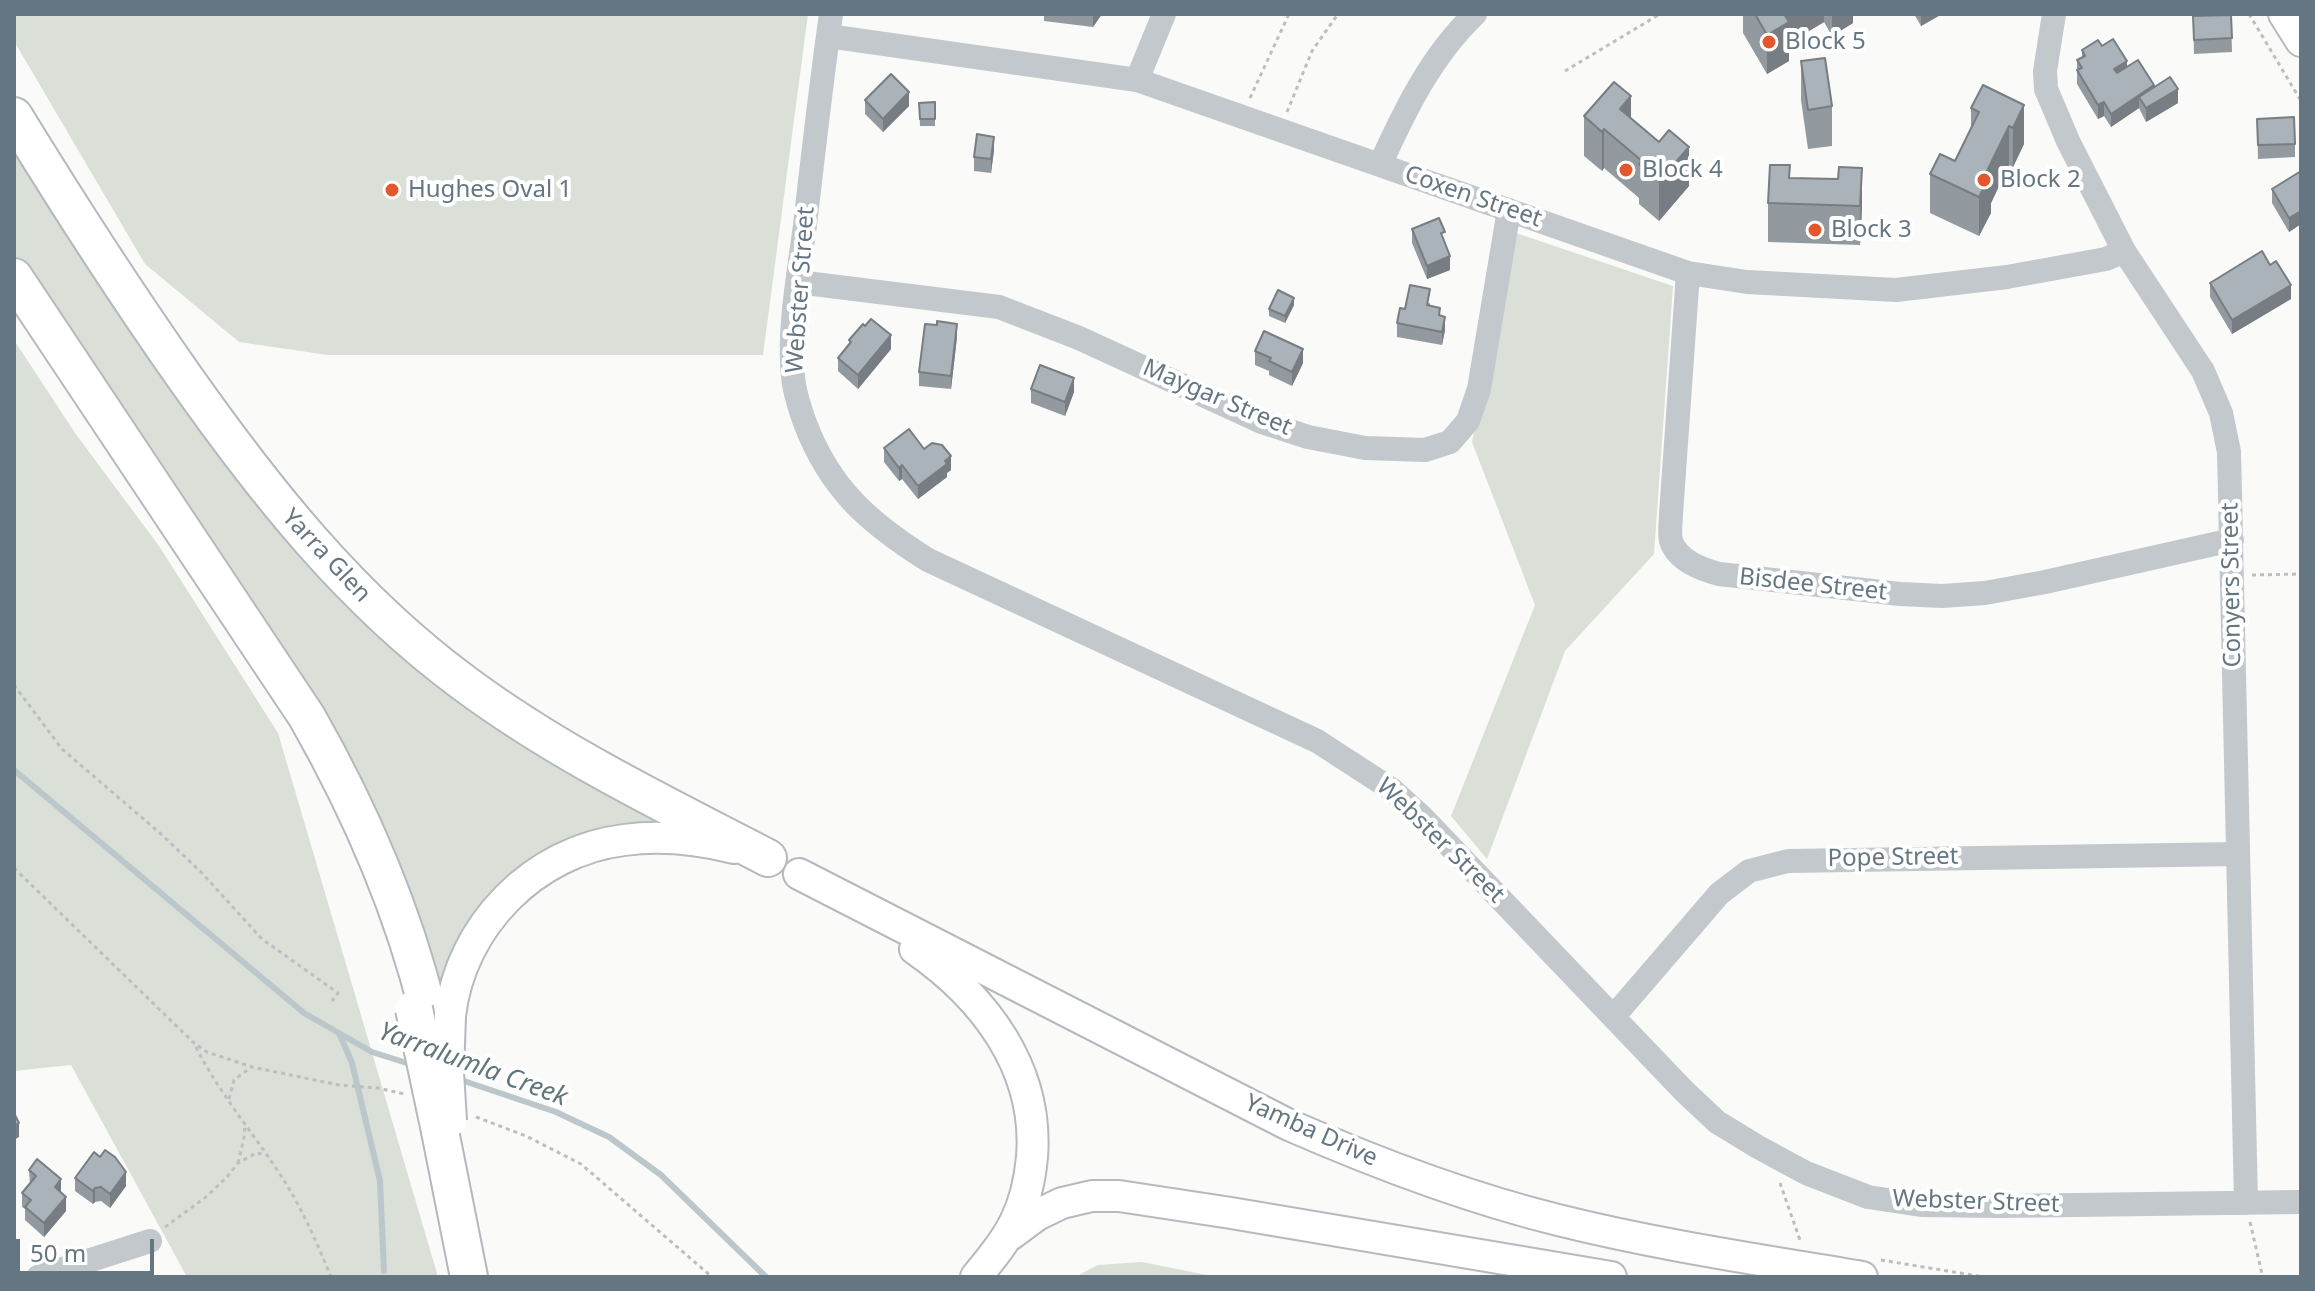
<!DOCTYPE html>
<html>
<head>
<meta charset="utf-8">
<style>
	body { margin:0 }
	#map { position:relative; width:2315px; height:1291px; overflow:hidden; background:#fafaf8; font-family:"Noto Sans",sans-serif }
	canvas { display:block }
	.frame { position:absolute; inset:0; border:16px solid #657683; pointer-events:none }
	.scale { position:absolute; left:16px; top:1239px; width:138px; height:36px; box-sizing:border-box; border:4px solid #657683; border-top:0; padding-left:10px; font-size:24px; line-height:28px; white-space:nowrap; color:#657683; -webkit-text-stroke:6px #fff; paint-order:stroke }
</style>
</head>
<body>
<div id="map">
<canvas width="2315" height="1291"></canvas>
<div class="frame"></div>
<div class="scale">50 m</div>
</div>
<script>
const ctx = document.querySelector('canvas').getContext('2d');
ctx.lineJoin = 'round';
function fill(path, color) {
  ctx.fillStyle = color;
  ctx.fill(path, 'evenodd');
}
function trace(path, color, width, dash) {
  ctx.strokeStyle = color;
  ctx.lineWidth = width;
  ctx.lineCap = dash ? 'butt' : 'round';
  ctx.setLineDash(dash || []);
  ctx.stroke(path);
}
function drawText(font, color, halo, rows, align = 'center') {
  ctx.font = font + ' "Noto Sans",sans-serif';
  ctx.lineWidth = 8;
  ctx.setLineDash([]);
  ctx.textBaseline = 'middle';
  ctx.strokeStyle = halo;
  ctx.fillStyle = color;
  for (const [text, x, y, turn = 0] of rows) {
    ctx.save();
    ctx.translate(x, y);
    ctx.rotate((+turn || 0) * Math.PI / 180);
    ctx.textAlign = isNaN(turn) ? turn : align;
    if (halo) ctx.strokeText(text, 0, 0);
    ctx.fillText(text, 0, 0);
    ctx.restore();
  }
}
const green = new Path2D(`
	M14,14H808L763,355H328L239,342L145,264L14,41Z
	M14,137L280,525L693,833L565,852L438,997L410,917L14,262Z
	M1513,232L1673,286L1654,554L1565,651L1487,859L1451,816L1535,605L1472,442Z
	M14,340L75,433L159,546L278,733L438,1277H187L71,1065L14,1071Z
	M1142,1262L1217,1277H1075L1098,1265Z`);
const stream = new Path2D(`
	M14,770L304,1013L372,1052L413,1065
	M339,1033L352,1063L380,1181L384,1271
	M458,1079L556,1112L609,1137L661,1175L766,1277`);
const path = new Path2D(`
	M2249,14L2301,101
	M1565,71L1660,14
	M1250,98L1289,14
	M1287,112L1312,51L1338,14
	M2252,575L2301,574
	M14,685L62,749L161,834L201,872L262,939L338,993L332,1001
	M14,868L194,1043L207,1052L252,1067L339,1085L378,1088L404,1094
	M196,1047C220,1095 256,1136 285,1182C303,1211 318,1245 331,1277
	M229,1099L234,1080L250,1068
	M476,1117L526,1136L581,1164L712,1277
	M238,1163L244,1138L245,1124
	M1780,1183L1801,1243
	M2250,1222L2262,1274L2261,1277
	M165,1227L206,1197L226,1178L238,1163L256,1153L265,1154
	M1881,1260L1984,1277`);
const minor = new Path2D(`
	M831,14C821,84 813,155 805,225C799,272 788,330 793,376C794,391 800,409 805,423C830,489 869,523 928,560L1317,741L1391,789L1424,819L1684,1091L1717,1122L1758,1147L1806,1173L1868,1197L1921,1205L2000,1206L2301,1202
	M2054,14L2045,71L2046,89L2068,141L2124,251L2203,371L2221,413L2229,452L2246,1203
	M828,36L1137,80L1688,273L1747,282L1896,290L2007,277L2106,259L2124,251
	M1137,80L1164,14
	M1380,165C1405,110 1431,56 1475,14
	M1688,273L1671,514C1671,522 1669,533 1671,541C1678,561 1701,569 1719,574L1900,594L1942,596L1985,593L2045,582L2232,540
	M798,282L999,307L1079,338L1262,422L1308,437L1365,448L1425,450L1450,442L1468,421L1479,389L1509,210
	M1614,1016L1719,894L1749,871L1788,861L2238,854
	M38,1277L150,1241`);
const major = new Path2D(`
	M2284,14L2301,41
	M799,874L1289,1125C1376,1163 1465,1197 1558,1220C1658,1245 1761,1260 1862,1277
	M915,949C984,997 1039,1068 1032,1157C1030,1179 1025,1202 1015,1222C1005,1242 990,1260 976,1277
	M450,1016C460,926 534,851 624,840C661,835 698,839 734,848
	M1010,1235L1037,1215L1062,1203L1092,1196H1119L1231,1213L1611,1277`);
const highway = new Path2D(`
	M14,116C68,204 124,291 183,375C264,490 350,599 464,683C558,753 664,804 768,858
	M14,277L307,717C360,810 402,906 428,1011
	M440,1131L469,1277`);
const majorBridge = new Path2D(`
	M450,1016L448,1072L451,1121`);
const highwayBridge = new Path2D(`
	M414,1009L440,1131`);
const wall = new Path2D(`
	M1044,14H1102L1093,27L1044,21Z
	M1743,14H1853V23L1832,36L1824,22L1789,43V61L1767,74L1743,33Z
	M1914,14H1942L1921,26Z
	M2231,15L2232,52L2194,54L2193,16Z
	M2102,46L2154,88L2178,103L2146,122L2139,108L2111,127L2104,116L2098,119L2077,84V60L2082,58V50Z
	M1801,61L1832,106V146L1808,149L1801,100Z
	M1983,85L2024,144L2013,167L2009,165L1991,203V213L1979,236L1930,213V174L1955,161L1971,128V108Z
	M865,100L909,106L883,132L865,114Z
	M935,102V126H920L919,103Z
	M1584,116L1631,118L1689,186L1659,221L1639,204V198L1604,168L1602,171L1584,156Z
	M2257,119L2295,144V157L2258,159Z
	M994,150L991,173L974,171V157Z
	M2301,171V224L2289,232L2272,203V189Z
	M1790,178L1838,179L1862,207L1860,245L1768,242V203Z
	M1412,229L1445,243L1450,270L1427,279L1412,243Z
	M2210,283L2291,299L2232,334L2210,297Z
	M1430,303V306L1440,316L1445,330L1442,345L1397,337V323L1405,309Z
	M1294,305L1285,323L1269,316V309Z
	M957,337L951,389L919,386V372Z
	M849,340L891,349L858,389L838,371V358L849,344Z
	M1255,351L1303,363L1292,386L1269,375V371L1255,365Z
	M1031,389L1074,392L1065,416L1031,403Z
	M884,448L924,449L951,470L947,473V477L918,499L902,479L899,481L884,462Z
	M29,1170L61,1192L66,1211L44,1237L25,1220V1209L22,1207V1193L30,1184Z
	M75,1178L126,1186L110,1208L101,1201L95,1202L93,1204L75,1191Z`);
const shadedWall = new Path2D(`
	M1093,14H1102L1093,27Z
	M1781,14H1824V22L1789,43V61L1767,74V35Z
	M1832,14H1853V23L1832,36Z
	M1921,14H1942L1921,26Z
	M2127,61V75L2114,82V69Z
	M2154,85V99L2139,97V108L2111,127V114Z
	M2178,89V103L2146,122V108Z
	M909,92V106L883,132V119Z
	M1631,96V136L1620,109Z
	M2104,102V116L2098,119V105Z
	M2024,105V144L2013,167V128Z
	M2009,126V165L1991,203V213L1979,236V197L1987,171Z
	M1604,129V168L1602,171V132Z
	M994,137V150L991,173V159Z
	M1689,147V186L1659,221V181Z
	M1862,168V207L1860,245V206Z
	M2301,211V224L2289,232V218Z
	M1450,256V270L1427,279V266Z
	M2291,285V299L2232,334V320Z
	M1294,298V305L1285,323V316Z
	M1445,317V330L1442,345V332Z
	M957,324V337L951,389V376Z
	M891,335V349L858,389V375Z
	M1303,349V363L1292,386V372Z
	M1074,378V392L1065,416V402Z
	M951,456V470L947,473V477L918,499V486Z
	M902,465V479L899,481V468Z
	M19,1123V1137L14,1140V1126Z
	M126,1172V1186L110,1208V1194Z
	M61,1179V1193L55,1187Z
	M95,1188V1202L93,1204V1191Z
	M66,1197V1211L44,1237V1223Z
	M14,1233H16V1246L14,1247Z`);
const building = new Path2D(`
	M1755,14H1784L1789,22L1767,35Z
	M2231,15L2232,38L2194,40L2193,16Z
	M2113,39L2127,61L2114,69L2117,73L2138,60L2154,85L2111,114L2104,102L2098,105L2077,70L2082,68L2077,60L2085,56L2082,50L2098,40L2102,46Z
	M1825,58L1832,106L1808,110L1801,61Z
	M891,74L909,92L883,119L865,100Z
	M2170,77L2178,89L2146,108L2139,97Z
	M1614,82L1631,96L1620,109L1659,142L1669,130L1689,147L1659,181L1639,164L1642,161L1604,129L1602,132L1584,116Z
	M1983,85L2024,105L2013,128L2009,126L1987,171L1991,173L1979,197L1930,174L1940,154L1955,161L1979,112L1971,108Z
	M935,102V119H920L919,103Z
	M2294,117L2295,144L2258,145L2257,119Z
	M977,134L994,137L991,159L974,157Z
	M1770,165H1790L1789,178L1838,179L1839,167L1862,168L1860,206L1768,203Z
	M2301,171V211L2289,218L2272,189Z
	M1439,218L1445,232L1441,233L1450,256L1427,266L1412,229Z
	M2262,251L2270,265L2276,261L2291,285L2232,320L2210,283Z
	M1410,285L1430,289L1427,305L1440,308L1439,315L1445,317L1442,332L1397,323L1400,308L1405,309Z
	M1278,290L1294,298L1285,316L1269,309Z
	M871,319L891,335L858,375L838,358L851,342L849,340L863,324L865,326Z
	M937,321L957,324L951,376L919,372L925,324L937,325Z
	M1264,331L1303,349L1292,372L1269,361L1271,358L1255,351Z
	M1040,365L1074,378L1065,402L1031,389Z
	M909,429L924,449L932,443L942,445L951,456L945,461L947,464L918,486L902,465L899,468L884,448Z
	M14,1113L19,1123L14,1126Z
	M105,1150L115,1157L126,1172L110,1194L101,1187L95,1188L93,1191L75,1178L94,1152L100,1157Z
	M37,1159L61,1179L55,1187L66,1197L44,1223L25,1207L31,1200L22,1193L36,1176L29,1170Z`);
const markers = [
	[1769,42,8,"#e4572e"],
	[1626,170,8,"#e4572e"],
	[1984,180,8,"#e4572e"],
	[392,190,8,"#e4572e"],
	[1815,230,8,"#e4572e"]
];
const poiNames = [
	["Block 5",1785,42],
	["Block 4",1642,170],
	["Block 2",2000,180],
	["Hughes Oval 1",408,190],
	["Block 3",1831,230]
];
const streetNames = [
	["Coxen Street",1473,197,19],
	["Webster Street",801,290,-86],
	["Maygar Street",1217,398,23],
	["Yarra Glen",326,556,47],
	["Bisdee Street",1813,585,6],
	["Conyers Street",2232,585,-91],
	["Webster Street",1440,841,44],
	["Pope Street",1893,858,-1],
	["Yamba Drive",1311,1131,24],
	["Webster Street",1976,1202,2]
];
const waterNames = [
	["Yarralumla Creek",473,1065,20]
];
fill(green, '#dadfd7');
trace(stream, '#bbc7cb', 6);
trace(major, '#b5babe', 34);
trace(highway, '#b4b9bd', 40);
trace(path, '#bbbfc2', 3, [4, 4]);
trace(minor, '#c3c8cc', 24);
trace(major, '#fff', 30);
trace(highway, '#fff', 36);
trace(majorBridge, '#b5babe', 34, []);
trace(highwayBridge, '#b4b9bd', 40, []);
trace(majorBridge, '#fff', 30);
trace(highwayBridge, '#fff', 36);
fill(wall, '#929a9f');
fill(shadedWall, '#777d82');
fill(building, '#aab3b9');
trace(building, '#777d82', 2);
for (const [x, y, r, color] of markers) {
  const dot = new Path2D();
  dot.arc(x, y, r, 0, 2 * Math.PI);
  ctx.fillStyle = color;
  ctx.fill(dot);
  trace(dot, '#fff', 3);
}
drawText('24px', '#657683', '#fff', poiNames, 'left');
drawText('24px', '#657683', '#fff', streetNames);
drawText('italic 26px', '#60757c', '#fff', waterNames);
</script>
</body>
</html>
